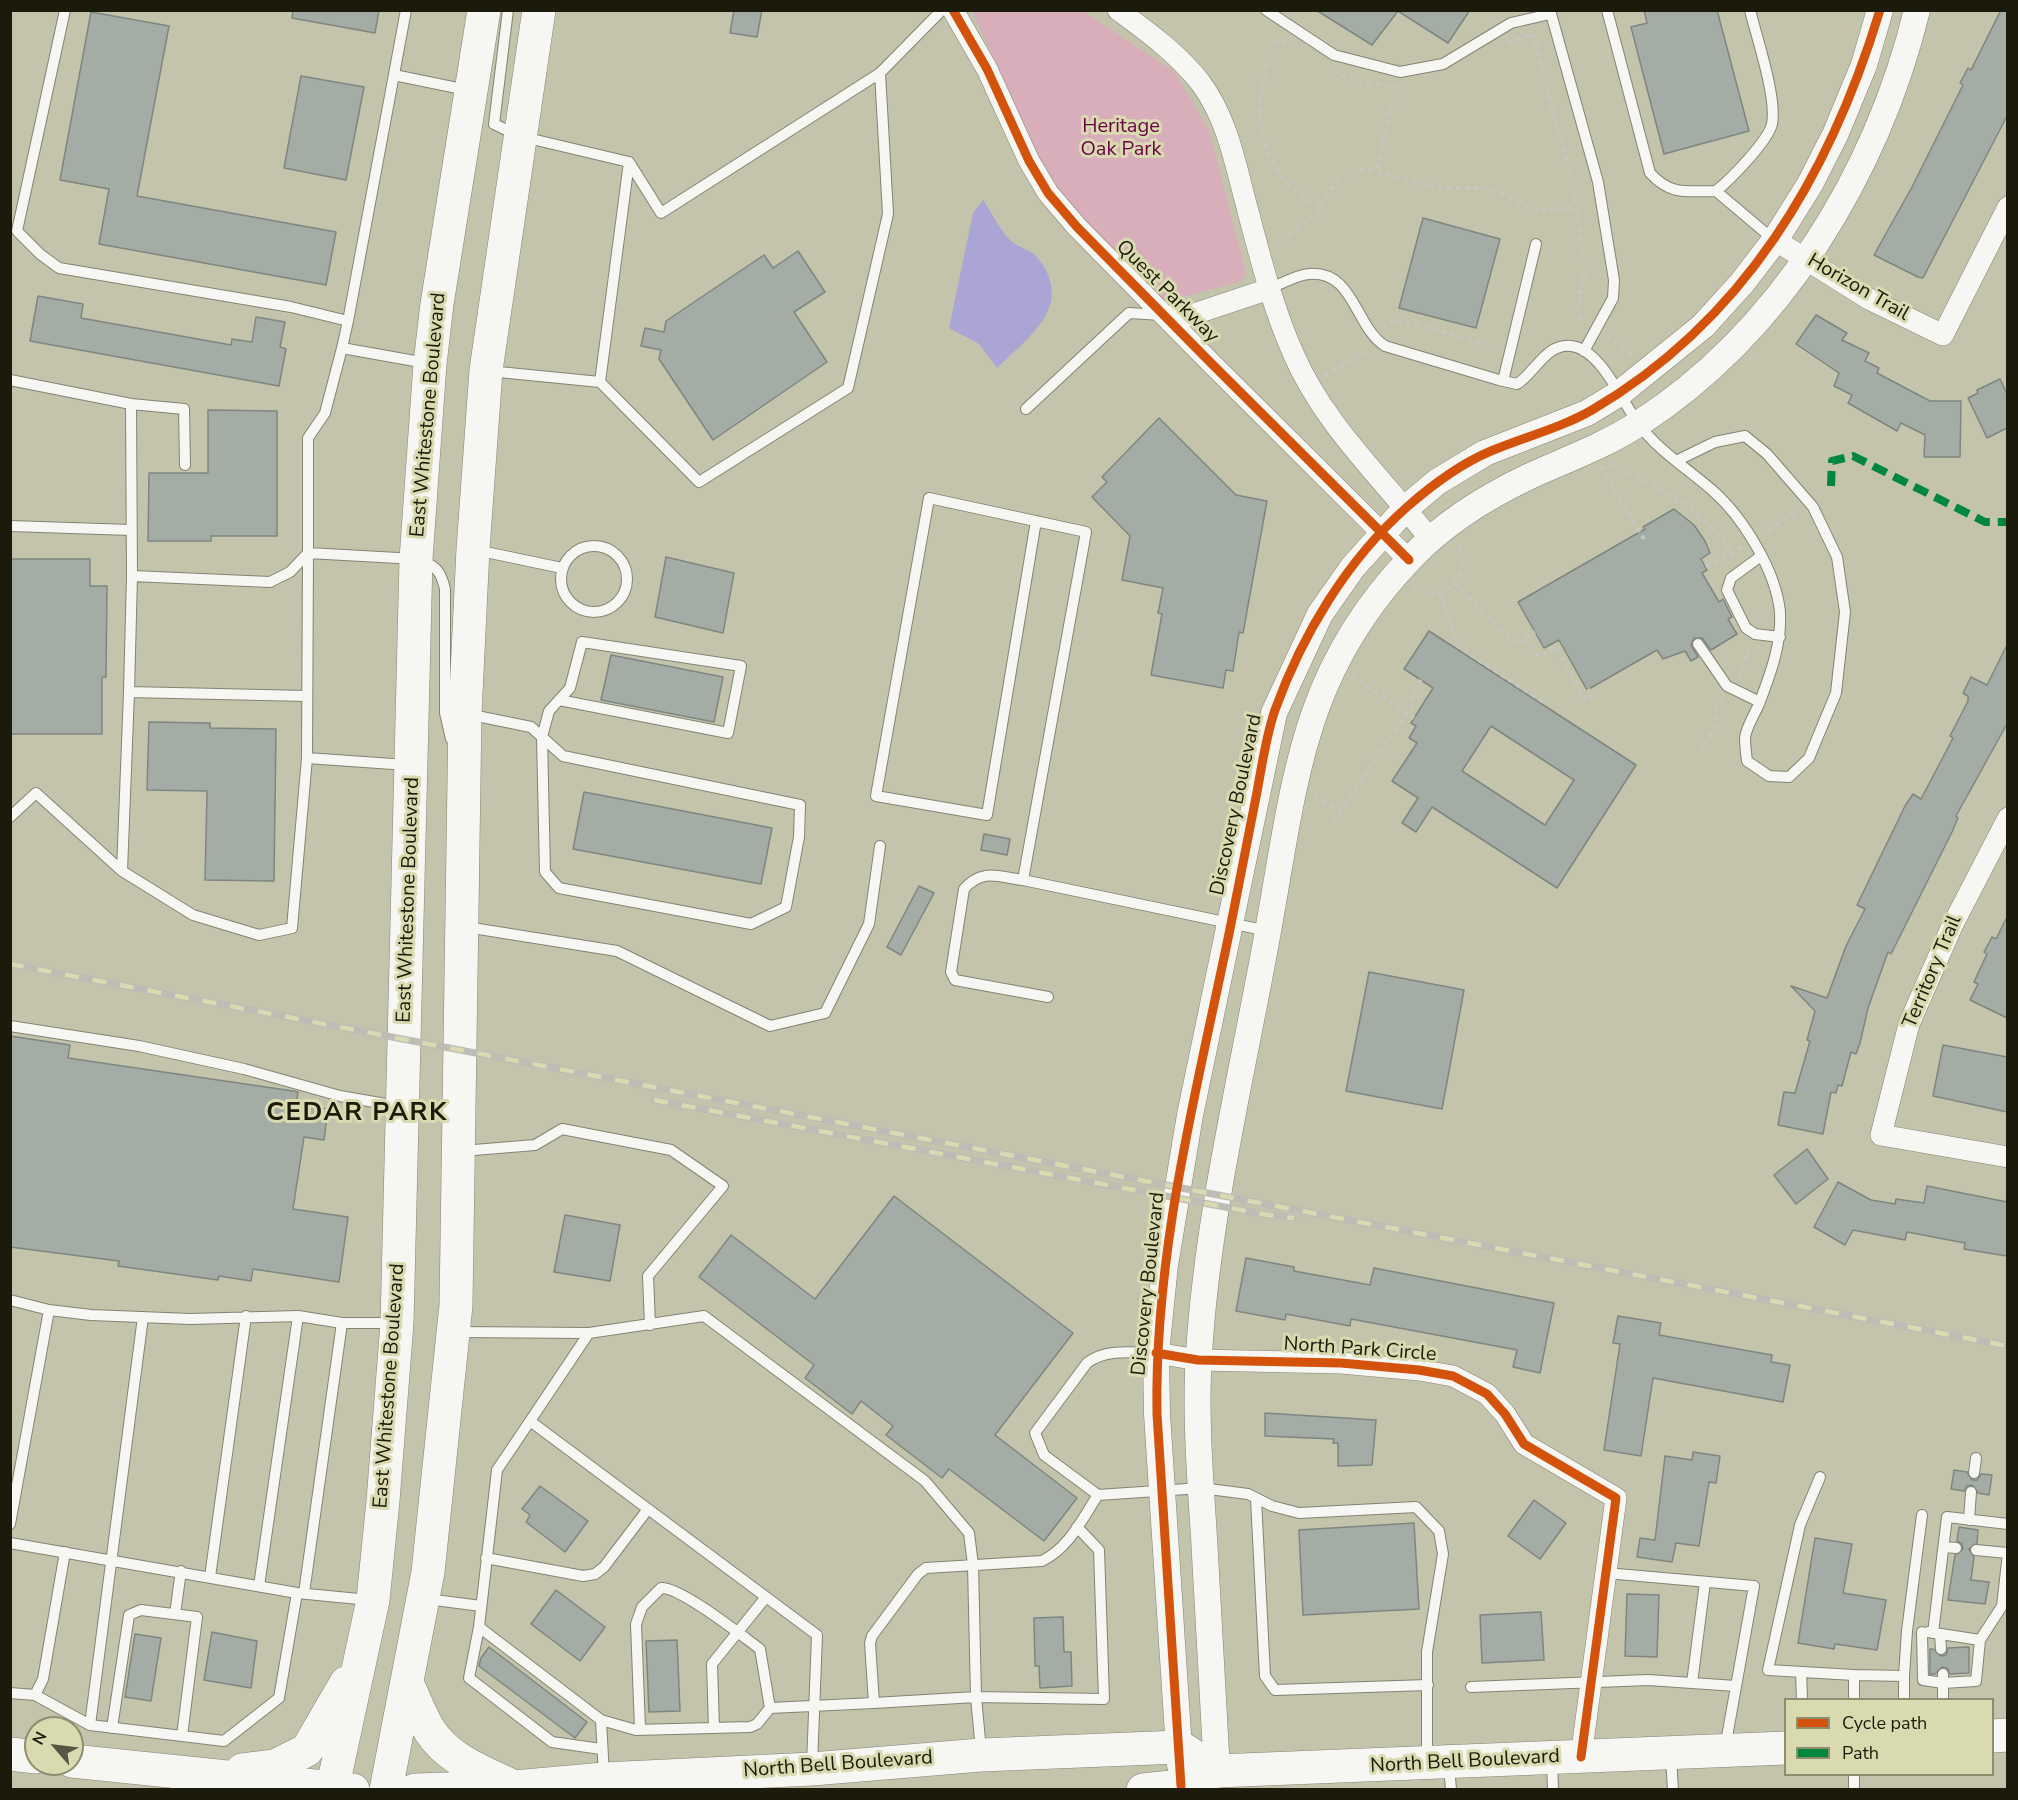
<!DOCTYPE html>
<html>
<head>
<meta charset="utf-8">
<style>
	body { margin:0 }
	#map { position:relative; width:2018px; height:1800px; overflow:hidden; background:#c4c4ad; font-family:"Nunito Sans",sans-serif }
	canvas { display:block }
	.frame { position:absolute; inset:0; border:12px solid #1b1a0b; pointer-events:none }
	.legend { position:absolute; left:1784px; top:1698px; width:210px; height:78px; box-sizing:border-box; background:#dadab1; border:2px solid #8e8d6f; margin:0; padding:8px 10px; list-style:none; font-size:18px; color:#1b1a0b }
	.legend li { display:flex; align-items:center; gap:12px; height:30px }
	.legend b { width:30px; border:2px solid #8e8d6f }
	.north { position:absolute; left:24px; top:1716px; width:60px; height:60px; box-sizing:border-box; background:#dadab1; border:2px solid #8e8d6f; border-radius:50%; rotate:298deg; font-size:16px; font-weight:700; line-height:24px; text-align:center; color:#1b1a0b }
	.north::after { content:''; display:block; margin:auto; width:21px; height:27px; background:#565644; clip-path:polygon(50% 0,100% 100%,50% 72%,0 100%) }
</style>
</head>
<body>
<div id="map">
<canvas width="2018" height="1800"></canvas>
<div class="frame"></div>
<ul class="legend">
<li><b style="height:8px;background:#d4530c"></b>Cycle path</li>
<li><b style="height:8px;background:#00873e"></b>Path</li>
</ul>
<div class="north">N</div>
</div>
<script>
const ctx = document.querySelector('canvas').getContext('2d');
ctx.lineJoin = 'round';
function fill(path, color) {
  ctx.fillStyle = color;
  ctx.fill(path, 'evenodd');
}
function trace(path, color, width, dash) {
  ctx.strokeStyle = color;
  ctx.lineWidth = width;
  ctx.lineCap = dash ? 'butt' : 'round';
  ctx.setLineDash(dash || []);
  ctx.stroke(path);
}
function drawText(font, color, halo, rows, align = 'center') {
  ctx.font = font + ' "Nunito Sans",sans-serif';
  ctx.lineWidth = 6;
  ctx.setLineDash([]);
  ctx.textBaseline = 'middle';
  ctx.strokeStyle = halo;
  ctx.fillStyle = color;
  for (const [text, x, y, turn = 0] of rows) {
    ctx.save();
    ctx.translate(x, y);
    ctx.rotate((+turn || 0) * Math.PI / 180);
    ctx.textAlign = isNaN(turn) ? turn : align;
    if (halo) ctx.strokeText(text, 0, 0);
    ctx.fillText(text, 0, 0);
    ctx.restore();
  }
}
const green = new Path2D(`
	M972,11H1083L1175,72L1209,131L1245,268V276L1239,282L1167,301L1160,297L1064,201L1037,154Z`);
const water = new Path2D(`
	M983,200C992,213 999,228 1009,239C1016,247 1030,249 1037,257C1076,305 1030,336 997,368L979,344L949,328L973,213Z`);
const building = new Path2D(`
	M293,10H379L375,33L292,18Z
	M734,10H762L757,37L730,33Z
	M1316,10H1470L1448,43L1398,11L1372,45Z
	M1644,10H1717L1749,131L1664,154L1631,27L1647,23Z
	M2001,10H2007V116L1923,278L1918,277L1874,255L1912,187L1963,85L1960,83L1968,68L1971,70Z
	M91,12L169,26L137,196L336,232L326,285L99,244L109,189L60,180Z
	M301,76L364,87L346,180L284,168Z
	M1423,218L1500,239L1476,328L1399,308Z
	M798,251L825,292L794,312L827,362L713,440L659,359L661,350L641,346L645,328L664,332L666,321L764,255L773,268Z
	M38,296L83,304L81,318L231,345L232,339L252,342L256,317L285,322L280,347L286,349L279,386L30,341Z
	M1816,315L1847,333L1842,340L1869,353L1865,361L1879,368L1877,373L1930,401H1961L1960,457H1924L1925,435L1901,423L1897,431L1848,403L1852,395L1834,386L1839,373L1796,344Z
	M2000,379L2007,394V428L1987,438L1968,398L1978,393L1977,390Z
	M208,410L277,411V536H211V541H148L149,473H208Z
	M1159,418L1236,495L1267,501L1243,633L1239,632L1233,671L1226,670L1223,688L1151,675L1162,614L1158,613L1163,588L1122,580L1130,536L1092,497L1107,482L1102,477Z
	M1674,509L1694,525L1705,541L1710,553L1701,559L1707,570L1702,573L1719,602L1723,599L1732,617L1728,619L1737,634L1711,650L1702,638H1694L1691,645L1698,657L1691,661L1685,651L1663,659L1657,650L1587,690L1559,640L1544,648L1518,602L1645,529L1643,527Z
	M666,557L734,573L723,633L655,617Z
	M10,559H90V586H107L106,677H102V734H10Z
	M1429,631L1636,765L1557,888L1432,807L1416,832L1402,823L1418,798L1392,781L1417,743L1409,738L1416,726L1411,723L1433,688L1404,669ZM1491,726L1574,780L1545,825L1462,771Z
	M2007,645V724L1956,816L1958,818L1952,832L1891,954L1888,952L1868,1008L1860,1043L1856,1054L1851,1052L1842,1086L1838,1085L1836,1093L1831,1092L1823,1134L1778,1125L1784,1092L1795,1093L1810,1041L1807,1040L1815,1011L1791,986L1827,998L1846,946L1865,909L1857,905L1905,806L1913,794L1921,799L1953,738L1950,736L1968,701V696L1963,693L1971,677L1987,685Z
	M611,655L723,677L714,722L601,700Z
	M149,722L210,723V728L276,729L274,881L205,880L207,791L147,790Z
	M584,792L772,828L761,884L573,849Z
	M984,834L1010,839L1007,855L981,850Z
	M919,886L934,893L901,955L887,947Z
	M2007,917V1018L1970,1000L1978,984L1974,982L1987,954L1984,952L1992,937L1996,939Z
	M1369,972L1464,990L1442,1109L1346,1091Z
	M10,1036L70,1045L68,1058L293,1091L298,1092L296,1104L328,1109L324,1140L304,1137L293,1209L348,1217L339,1282L253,1269L251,1281L219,1276L218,1280L118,1266L119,1261L10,1247Z
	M1943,1045L2007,1057V1112L1933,1096Z
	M1807,1149L1828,1179L1796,1204L1774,1175Z
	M1838,1182L1871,1200L1895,1204L1896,1199L1924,1203L1927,1186L2007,1202V1256L1964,1249L1965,1243L1907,1232L1905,1240L1853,1230L1845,1245L1814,1227Z
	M894,1196L1073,1333L995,1435L1077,1498L1044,1541L949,1469L942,1478L886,1435L893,1426L861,1401L852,1414L805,1378L814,1365L699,1277L731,1235L815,1299Z
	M565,1215L620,1225L610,1281L554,1272Z
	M1246,1258L1294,1267V1271L1370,1285L1374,1268L1554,1303L1540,1373L1513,1367L1517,1350L1351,1319L1350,1326L1286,1314L1285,1320L1236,1311Z
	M1618,1316L1661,1323L1659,1335L1772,1355L1771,1362L1790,1365L1783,1402L1653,1378L1641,1456L1604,1450L1620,1344L1613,1343Z
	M1265,1413L1376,1420L1372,1465L1338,1466V1443H1333L1334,1439L1265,1436Z
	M1693,1452L1720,1456L1716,1483L1709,1482L1699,1546L1676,1543L1672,1562L1637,1557L1640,1538L1655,1540L1665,1456L1692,1460Z
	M1954,1470L1967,1472L1972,1480H1977L1981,1474L1992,1475L1989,1495L1978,1493L1972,1485L1967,1486L1964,1491L1951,1489Z
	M540,1486L588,1521L565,1552L526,1522L530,1515L522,1509Z
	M1534,1500L1566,1523L1540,1559L1508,1536Z
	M1414,1523L1419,1609L1303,1615L1299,1530Z
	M1959,1527L1978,1530L1977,1543L1969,1549L1974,1557L1971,1580L1989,1582L1985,1604L1948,1600L1955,1555L1963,1549L1962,1544L1957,1541Z
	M1815,1538L1852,1544L1843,1593L1886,1600L1877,1650L1835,1644L1834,1649L1798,1643Z
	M556,1590L605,1627L580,1661L531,1624Z
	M1627,1594L1659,1595L1657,1657L1625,1656Z
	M1541,1612L1544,1660L1482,1663L1480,1615Z
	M1063,1617L1064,1652H1071L1072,1686L1040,1688L1039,1666H1035L1034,1618Z
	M212,1632L257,1641L251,1688L204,1680Z
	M135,1634L161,1638L151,1701L125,1697Z
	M677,1640L680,1711L649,1712L646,1641Z
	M489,1647L587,1722L575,1738L479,1666L481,1658Z
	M1969,1647V1673L1950,1674L1947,1668L1942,1667L1935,1674H1930V1649H1933L1941,1656L1946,1655L1948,1648Z`);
const path = new Path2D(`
	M1286,43L1280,39L1274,43C1256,90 1251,145 1290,185C1299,194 1310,200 1320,207
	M1508,43L1533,34L1575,193L1576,208
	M1333,71C1353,81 1373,85 1395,86L1377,172
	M1278,250C1285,234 1303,228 1315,215C1324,203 1331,185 1343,177C1350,172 1356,170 1365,169L1440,188H1481L1499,192L1538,210L1576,208L1585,268L1577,312L1581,321
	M1383,328L1394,319L1498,347
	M1607,335L1634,356
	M1324,376L1366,352
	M1611,464C1660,488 1708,509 1735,560
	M1601,466L1644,539
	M1768,530L1797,512
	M1706,567L1742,546
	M1455,584L1516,645L1535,632
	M1413,587C1445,605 1472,579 1458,545
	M1439,593L1459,647L1545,703
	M1525,639L1539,657L1556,647L1585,700L1592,697L1588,689
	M1352,676L1414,718
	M1740,677L1749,647
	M1702,753L1715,726V710L1722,699
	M1315,796L1340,811L1412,706L1414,692L1421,680
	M1333,823L1340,811`);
const service = new Path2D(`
	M65,10L17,231L40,254L59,268L291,307L348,321L342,348L426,363
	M508,10L494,124L519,136L629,162L661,213L880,73
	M1266,10L1334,55L1400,72L1443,64L1511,23L1550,14
	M1550,10L1598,182L1614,280L1613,298L1584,351
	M1607,10L1650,173C1671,196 1687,191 1716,191L1774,240
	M394,75L467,90
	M1716,191C1731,179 1768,141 1772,124C1777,97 1757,39 1750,10
	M1269,289C1281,284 1296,275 1309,274C1354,270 1355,327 1385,346L1499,380L1517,384C1535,373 1546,343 1571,346C1601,349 1622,402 1638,423C1657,450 1688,469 1712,490C1743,517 1776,571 1780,612C1782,644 1770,675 1759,704C1755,714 1746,727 1745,738C1745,745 1746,753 1747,761L1769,776L1789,777L1809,758L1836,693L1845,612L1837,557L1813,507L1767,454L1745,436L1715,442L1676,461
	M348,321L406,10
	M489,371L600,382L699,482L848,388L888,214L880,73L942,10
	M10,380L131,404L132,576L129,692L307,696
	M1503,381L1536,244
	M600,382L629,162
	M131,404L184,409L185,465
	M1026,409L1129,313L1162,315
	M1036,521L987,815L876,796L929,498L1086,532L1023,880L1268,931
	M10,526L131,530
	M561 579a33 33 0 1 1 66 0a33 33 0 1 1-66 0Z
	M476,550L562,568
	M1761,556L1731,578L1727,590L1746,628L1755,634L1780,637
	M132,576L270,582L290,572L308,553V438L325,413L342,348
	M1698,644L1727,686L1760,702
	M129,692L122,871L193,915L259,935L292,928L307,758
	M467,714L531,727L563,756L800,805L799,837L786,907L751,924L559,888L545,872L542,737L549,711L570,688L582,642L741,666L728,733L559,700
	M407,765L307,758L308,553L416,559C435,564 441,571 445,589V713L451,739
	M10,817L36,793L122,871
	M1023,880C998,877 983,868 964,889L951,972L955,980L1048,997
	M466,927L617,951L770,1026L825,1013L869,924L880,846
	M10,1026L139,1046L244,1069L340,1096L397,1106
	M462,1151L535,1145L562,1129L671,1150L723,1186L648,1276L650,1325
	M10,1300L49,1310L91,1315L190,1319L298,1316L342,1323H393
	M456,1332L589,1333L704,1316L925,1481L969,1533L973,1565L976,1697L981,1751
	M589,1333L530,1421L817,1635L812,1765
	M530,1421L497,1470L479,1627L469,1678L552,1742L601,1749
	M1974,1473L1976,1458
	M1820,1477L1800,1525L1768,1670L1854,1675
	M1098,1495L1044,1455L1035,1433L1087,1363C1106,1348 1133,1353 1156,1353
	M1256,1499L1265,1676L1275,1690L1428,1685
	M1969,1520L1971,1492
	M10,1524L49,1310
	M1077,1527L1099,1550L1104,1699L976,1697L874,1703L870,1643L872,1636L918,1574L926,1568L1042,1561C1069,1548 1082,1519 1098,1495L1201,1488L1248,1494L1272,1506L1299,1513L1416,1507L1439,1531L1443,1554L1427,1652V1758
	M10,1543L297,1593L369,1600
	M1944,1547L1956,1548
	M1976,1550L2007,1553
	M486,1558L583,1576L595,1574L604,1567L648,1509
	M1606,1573L1754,1586L1725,1748
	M210,1577L246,1316
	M259,1586L298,1316
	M304,1593L342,1323
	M427,1599L481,1606
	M175,1614L181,1571
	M479,1627L601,1720
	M1922,1632L1923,1680L1943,1683L1976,1681L1980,1640L2002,1606L2008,1553
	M1928,1632L1980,1640
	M1933,1633L1947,1517L2008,1524
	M1940,1634L1941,1649
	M1801,1672L1802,1700
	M1943,1674V1700
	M1904,1676L1907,1631L1922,1515
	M1692,1683L1705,1582
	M1471,1687L1648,1680L1736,1686
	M10,1693L35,1695L90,1725L224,1741L279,1698L297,1593
	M35,1695L43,1679L65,1552
	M1854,1700V1675L1904,1676V1700
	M90,1725L143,1317
	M112,1728L129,1615L141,1610L197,1617L182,1736
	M714,1728L712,1664L766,1597
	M640,1729L636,1624L642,1607L661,1588C681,1587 741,1635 760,1649L770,1708
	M1671,1757L1673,1790
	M1552,1760L1553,1790
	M1449,1766L1451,1790
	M1854,1774V1790
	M604,1776L601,1720L636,1730L750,1727L757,1724L770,1708L874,1703`);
const minor = new Path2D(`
	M953,10L987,69L1029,161L1048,193L1077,227L1210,362L1409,560
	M1118,10C1148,32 1177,53 1200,82C1225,115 1234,157 1244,196C1258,249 1271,303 1293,353C1324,425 1382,478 1430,539
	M1775,240L1869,299L1943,335L2008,207
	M1165,316L1185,317L1269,289
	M2008,818L1952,926L1909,1024L1881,1135L2008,1157
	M1156,1353L1198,1360L1341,1363L1419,1370L1453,1376L1487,1394L1505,1414L1524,1444L1616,1498L1581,1757`);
const tertiary = new Path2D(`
	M1180,1765L1157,1414L1156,1353L1165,1265L1190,1115L1274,713L1320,614L1353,567L1406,508L1437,482L1485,453L1587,413L1620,393L1703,326L1742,283L1775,240L1810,184L1835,135L1864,65L1880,10
	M1217,1771C1213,1693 1208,1615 1204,1537C1200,1476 1195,1414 1199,1353C1208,1211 1243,1071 1268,931C1295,783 1301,672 1411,558C1443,524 1486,497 1528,477C1565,460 1604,446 1638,424C1781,332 1877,173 1917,10`);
const primary = new Path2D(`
	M408,1685C415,1700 421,1717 430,1731C448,1759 481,1771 510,1785
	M1992,1736L2008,1735
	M10,1754L36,1757
	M72,1761L353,1790
	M242,1770L275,1766L307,1750L346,1683
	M332,1790L373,1600L383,1501L397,1323L416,559L430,364L437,304L484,10
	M386,1790L428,1572L456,1305L465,714L473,549L486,370L539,10
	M415,1790L514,1787L604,1779L812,1769L981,1755L1180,1747L1217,1771
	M1143,1790L1181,1786L1217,1771L1786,1748`);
const rail = new Path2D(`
	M10,964L2008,1346
	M654,1100L1262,1214L1294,1218`);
const quiet = new Path2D(`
	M1831,486L1832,461L1853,456L1985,522H2008`);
const cycleway = new Path2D(`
	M953,10L987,69L1029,161L1048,193L1077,227L1210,362L1409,560
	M1156,1353L1198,1360L1341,1363L1419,1370L1453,1376L1487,1394L1505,1414L1524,1444L1616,1498L1581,1757
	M1181,1786L1157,1414C1154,1248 1198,1086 1231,924C1240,880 1248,836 1257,792C1262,765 1266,736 1275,710C1302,635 1347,560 1407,507C1432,485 1460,464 1491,451C1524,437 1561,428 1592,410C1744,321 1830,175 1880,10`);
const parkNames = [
	["Heritage",1121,127],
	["Oak Park",1121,150]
];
const streetNames = [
	["Horizon Trail",1858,288,30],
	["Quest Parkway",1167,292,45],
	["East Whitestone Boulevard",429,415,-85],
	["Discovery Boulevard",1237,805,-78],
	["East Whitestone Boulevard",409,900,-88],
	["Territory Trail",1933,972,-67],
	["Discovery Boulevard",1149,1284,-84],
	["North Park Circle",1360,1350,4],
	["East Whitestone Boulevard",390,1386,-86],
	["North Bell Boulevard",1465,1762,-3],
	["North Bell Boulevard",838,1765,-4]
];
const districtNames = [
	["CEDAR PARK",357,1114]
];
fill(green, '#d7aeb9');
fill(water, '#aba5d6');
fill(building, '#a4aca6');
trace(building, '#7e867f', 1.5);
trace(service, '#838372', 12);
trace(minor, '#838372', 22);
trace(tertiary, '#838372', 27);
trace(primary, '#838372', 34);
trace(path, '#c6c6bf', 4, [4.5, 4.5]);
trace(service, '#f6f6f3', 10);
trace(minor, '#f6f6f3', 21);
trace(tertiary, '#f6f6f3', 26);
trace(primary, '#f6f6f3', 33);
trace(rail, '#bdbdb6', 7);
trace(rail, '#dadab1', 4.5, [14]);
trace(quiet, '#00873e', 8, [15, 8]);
trace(cycleway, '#d4530c', 9);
drawText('20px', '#690247', '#dadab1', parkNames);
drawText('20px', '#1b1a0b', '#dadab1', streetNames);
ctx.letterSpacing = '1.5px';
drawText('bold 26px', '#1b1a0b', '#dadab1', districtNames);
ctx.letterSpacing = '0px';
</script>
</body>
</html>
